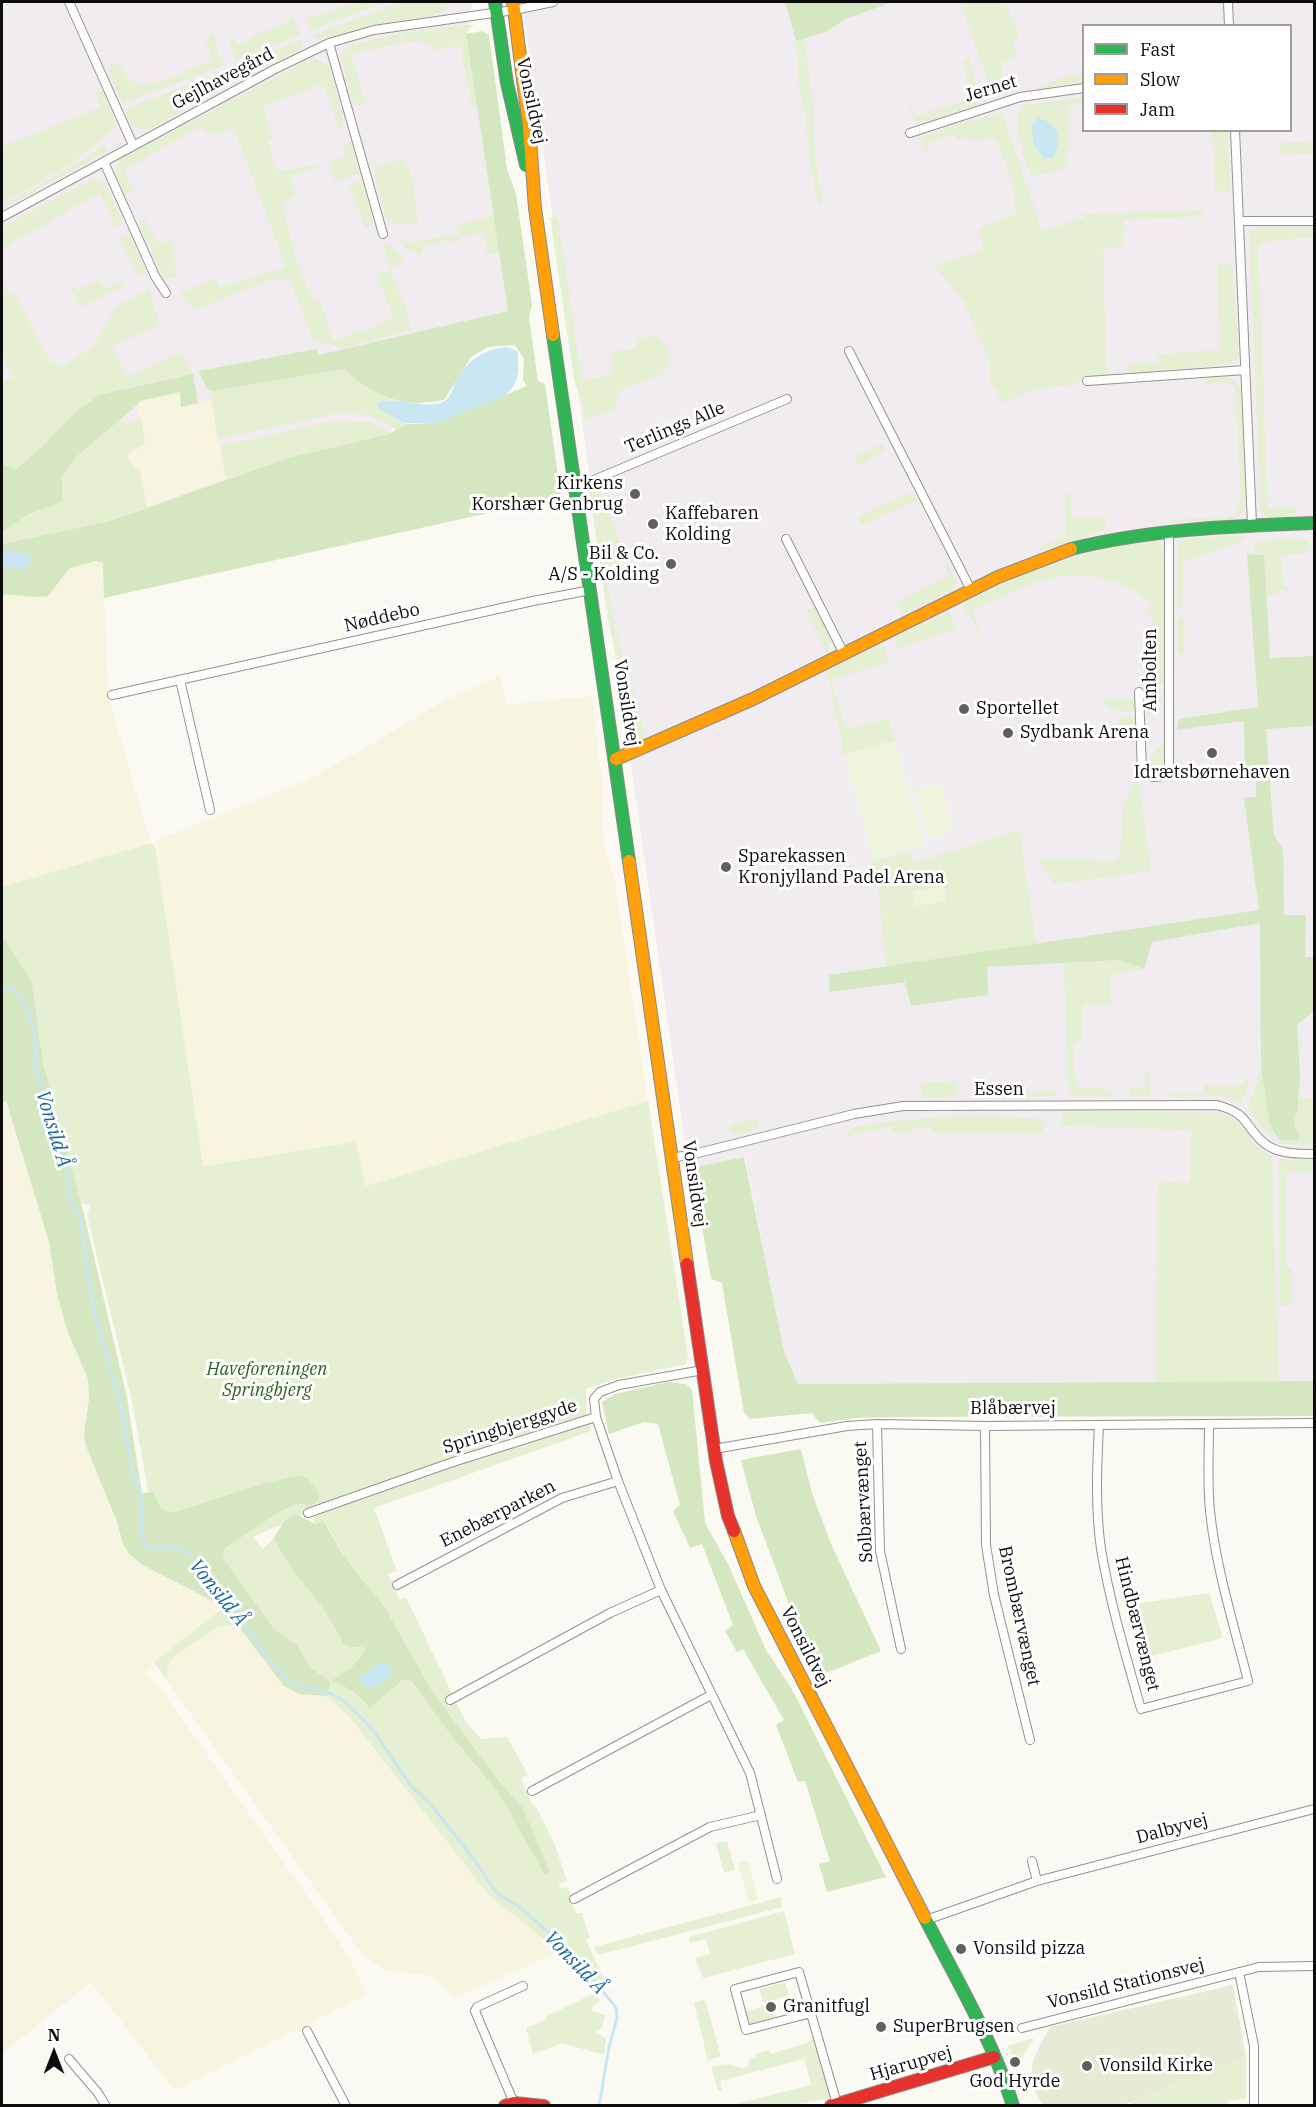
<!DOCTYPE html>
<html>
<head>
<meta charset="utf-8">
<style>
	body { margin:0 }
	#map { position:relative; width:1316px; height:2107px; overflow:hidden; background:#faf9f2; font-family:"IBM Plex Serif",serif }
	canvas { display:block }
	.frame { position:absolute; inset:0; border:3px solid #0d0d0d; pointer-events:none }
	.legend { position:absolute; left:1082px; top:24px; width:210px; height:108px; box-sizing:border-box; background:#fff; border:2px solid #9e9e9e; margin:0; padding:8px 10px; list-style:none; font-size:18px; color:#0d0d0d }
	.legend li { display:flex; align-items:center; gap:12px; height:30px }
	.legend b { width:30px; border:2px solid #9e9e9e }
	.north { position:absolute; left:24px; top:2023px; width:60px; height:60px; -webkit-text-stroke:4px #fff; paint-order:stroke; rotate:0deg; font-size:16px; font-weight:700; line-height:24px; text-align:center; color:#0d0d0d }
	.north::after { content:''; display:block; margin:auto; width:21px; height:27px; background:#0d0d0d; clip-path:polygon(50% 0,100% 100%,50% 72%,0 100%) }
</style>
</head>
<body>
<div id="map">
<canvas width="1316" height="2107"></canvas>
<div class="frame"></div>
<ul class="legend">
<li><b style="height:8px;background:#30b455"></b>Fast</li>
<li><b style="height:8px;background:#ff9f0a"></b>Slow</li>
<li><b style="height:8px;background:#e5322d"></b>Jam</li>
</ul>
<div class="north">N</div>
</div>
<script>
const ctx = document.querySelector('canvas').getContext('2d');
ctx.lineJoin = 'round';
function fill(path, color) {
  ctx.fillStyle = color;
  ctx.fill(path, 'evenodd');
}
function trace(path, color, width, dash) {
  ctx.strokeStyle = color;
  ctx.lineWidth = width;
  ctx.lineCap = dash ? 'butt' : 'round';
  ctx.setLineDash(dash || []);
  ctx.stroke(path);
}
function drawText(font, color, halo, rows, align = 'center') {
  ctx.font = font + ' "IBM Plex Serif",serif';
  ctx.lineWidth = 6;
  ctx.setLineDash([]);
  ctx.textBaseline = 'middle';
  ctx.strokeStyle = halo;
  ctx.fillStyle = color;
  for (const [text, x, y, turn = 0] of rows) {
    ctx.save();
    ctx.translate(x, y);
    ctx.rotate((+turn || 0) * Math.PI / 180);
    ctx.textAlign = isNaN(turn) ? turn : align;
    if (halo) ctx.strokeText(text, 0, 0);
    ctx.fillText(text, 0, 0);
    ctx.restore();
  }
}
const industrial = new Path2D(`
	M2,2H472L466,34L508,311L460,323L389,434L288,458L110,521L2,544Z
	M522,2H1314V1381L798,1384L784,1351L745,1157L692,1168L684,1136ZM1084,26H1290V130H1084Z`);
const farmland = new Path2D(`
	M180,392L181,407L211,400L226,479L147,507L140,473L129,461L128,456L131,451L145,444L137,405L140,401Z
	M96,561L103,563L108,696L151,843L2,887V594L48,596L70,568Z
	M500,676L506,705L592,696L603,789L602,823L606,856L614,876L648,1101L366,1186L354,1142L203,1166L184,1055L155,841L308,780L358,752L445,700Z
	M5,1100L49,1242L57,1294L67,1330L88,1379L89,1399L84,1434L123,1544L129,1554L141,1564L224,1607L154,1662L145,1673L160,1688L336,1937L353,1965L366,1995L175,2091L91,1982L2,2053V1102Z
	M237,1624L284,1686L299,1694L327,1696L348,1717L488,1894L559,1952L455,1998L433,1976L385,1970L362,1954L168,1682L167,1669L173,1657L218,1627Z`);
const green = new Path2D(`
	M359,2H388L311,30L307,18Z
	M402,2H448V5L442,13L358,29L319,40L315,38L313,35Z
	M960,2H1006L1019,38L1012,41L1017,55L1000,63L1005,83L1026,89L993,96Z
	M291,14L300,35L237,60L228,40L233,38L237,45L256,36L254,29L257,28L260,34L291,21L289,15Z
	M458,25H473L466,34L477,105H472L460,46L432,50L430,44H423L421,40L404,44L402,33Z
	M400,33L403,43L351,54L366,104L358,105L353,102L341,57L347,48L352,45Z
	M213,34L218,52L225,65L123,104L108,69L112,63L115,62C123,69 129,82 140,84C155,87 197,66 212,60L205,38Z
	M804,39L813,100V134L822,204H818L809,158L806,119L798,79L796,41Z
	M301,40L302,47L299,50L251,73C244,73 242,70 239,64Z
	M316,58L329,66L345,125L339,129L325,88L320,85L263,107L273,139L267,141L278,171L329,163L346,155L343,144L351,140L360,170L358,174L335,182L328,163L290,176L295,196L282,203L296,258L312,299L320,301L334,341L359,331L360,333L393,317L377,275L390,270L405,306L411,330L341,349L335,345L314,343L290,280L273,279L197,309L190,306L181,296L182,292L216,279L220,287L286,267L234,128L208,135L202,126L124,170L134,193L125,194C119,181 109,170 122,158L301,64Z
	M969,58L980,101L979,104L922,123C913,121 911,117 908,108L912,106L915,116L972,99L963,59Z
	M227,70L231,79L230,85L147,130C132,131 129,121 125,109Z
	M1076,75L1082,77V81L1044,88L1041,86L1067,76Z
	M103,90L117,127L68,166L2,203V147L100,107L95,93Z
	M1083,97V103L1069,104L1067,167L1051,173L1031,176C1023,154 1011,127 1022,105Z
	M1002,112L1042,231L1084,218L1083,214L1203,210L1204,216L1124,220L1123,247L1103,248L1107,374L1079,379L1078,384L1032,390L1004,403L989,381L990,363L964,302L934,265L983,250L979,228L1016,214L1012,183L997,139L969,140L967,136L956,141L954,134L928,144L930,150L925,152C923,148 921,142 924,138C929,131 990,116 1002,112Z
	M1212,131H1228L1230,191H1215Z
	M1314,141V154L1281,153L1280,143Z
	M104,145L108,151L2,209V206L78,163Z
	M403,159L411,173L418,222L398,226L386,219L375,174L376,166Z
	M95,178L105,183L123,223L116,227L100,193L2,249V226Z
	M363,180L373,220L368,229L365,228L350,187L354,182Z
	M494,214L500,253L487,254L483,232L461,238L454,243L447,240L422,248L421,255L406,248L398,239L410,243L459,233L457,226Z
	M550,217L558,218L582,380L612,375V352L634,349L640,338L655,336L668,346L669,363L663,374L621,390L614,409L584,421L583,407L574,379Z
	M145,219L158,243L170,240L176,253L172,255L178,267L173,270L177,278L167,279L163,276L139,224L140,220Z
	M1259,227H1314V237L1271,241L1258,246L1268,508L1296,507L1295,514L1291,517H1268L1261,512L1249,232Z
	M129,234L147,274L139,277L120,238Z
	M385,242L395,248L404,260V264L390,268L383,244Z
	M1217,263H1232L1239,353L1237,359L1230,364L1133,373L1126,370V365L1158,362L1157,354L1220,350Z
	M2,280L11,296L15,294L49,359L62,367L94,346L117,306L149,290L160,325L112,346L127,377L181,352L193,374L141,384L43,446L15,470L2,464V384L14,376L2,356Z
	M99,280L105,289L122,281L124,287L80,307L71,289L74,286L77,290Z
	M344,369L351,375L387,397L388,400L383,401L404,423L407,424L397,430C378,418 367,414 345,412L218,439L211,400L212,391Z
	M1230,376L1241,389L1246,505C1243,514 1240,517 1230,520L1173,523L1168,520L1233,516L1241,501L1235,386L1228,383L1203,384L1206,378Z
	M141,418L145,444L131,451L128,456L129,461L140,473L147,507L110,521L2,544V532L29,514L62,476L76,457L121,419L126,425Z
	M333,421L369,422L392,433L288,458L226,479L220,446Z
	M883,444L886,449L854,468L856,455Z
	M598,488L627,559L605,567V569L616,632L646,737L644,740L634,742L625,737L623,693L608,619L589,490Z
	M912,491L917,500L861,526L858,517Z
	M1064,493H1071L1072,517H1105V530L1042,551L1037,550L1066,534Z
	M1246,535L1238,544L1184,562L1182,609L1177,607V544L1180,539Z
	M1309,539V548L1303,554L1281,555L1284,586L1288,587V595H1286V590L1279,589V594L1266,596L1264,555L1255,554V541Z
	M1156,540L1161,544L1164,550V684L1160,685C1158,673 1151,658 1151,647C1151,629 1157,627 1147,609L1151,602C1083,554 1039,579 972,611L984,639L962,604C983,594 1004,583 1025,574C1067,558 1111,546 1156,540Z
	M945,565H948L956,582L952,591L902,614L898,601L949,576Z
	M814,607C822,622 836,638 827,654L806,610Z
	M947,613L951,616L956,629L897,649L895,637Z
	M1181,617L1185,620L1184,652L1181,654L1178,652L1177,621Z
	M880,645H884L889,662L831,680L846,729L889,718L895,741L848,753L845,759L827,671Z
	M1159,696L1165,697V699L1146,718V697Z
	M1135,698V712H1118L1100,700Z
	M1135,716V735H1124V726H1119V717Z
	M1164,742V764L1159,775H1154L1148,770L1146,763Z
	M1136,780L1140,789L1151,871L1055,884L1046,873L1040,859L1114,861L1120,857L1123,807Z
	M1019,830L1036,944L886,966L877,880L871,862L911,852L914,863Z
	M151,843L155,846L203,1166L355,1142L366,1186L648,1101L688,1356L686,1364L612,1380L586,1389V1416L449,1460L452,1467L589,1422L591,1431L374,1508L397,1571L388,1574L400,1600L406,1597L465,1721L481,1739L507,1737L528,1775L521,1778L533,1806L535,1805L555,1845L567,1881L559,1883L560,1889L568,1887L575,1913H582L590,1938L586,1940L604,1979L593,1984L559,1952L488,1894L349,1717L327,1696L331,1681L312,1669L297,1645L274,1629L222,1557L197,1555L149,1495L131,1397L87,1215L90,1206L81,1203L43,1062L32,982L5,939L2,937V887ZM307,1513L312,1515L315,1524L325,1521L342,1554L386,1609L432,1691L501,1783L523,1808L534,1835L524,1834L500,1795L453,1738L412,1682L404,1679L369,1709C358,1693 350,1688 332,1681L352,1668L366,1651L363,1647H350L343,1644C327,1604 291,1577 274,1538L263,1549L253,1537Z
	M1120,960L1144,969L1111,974V1004L1083,1005L1082,1041L1073,1042V1073L1075,1074L1077,1088H1101L1118,1096H1069L1064,963Z
	M1261,1069L1270,1125L1274,1132V1139L1263,1129L1248,1108Z
	M1145,1073H1150V1097L1130,1096V1088L1144,1087Z
	M1245,1077L1248,1079L1249,1082L1241,1104L1221,1096L1164,1095V1093H1203L1205,1085H1244Z
	M956,1081L957,1097L922,1098L921,1083Z
	M1054,1090L1056,1096L988,1097L984,1094Z
	M1298,1098H1314V1145L1284,1144L1279,1140L1299,1139L1298,1131L1293,1125Z
	M1069,1111L1218,1113L1237,1120L1253,1143L1266,1154L1272,1156L1279,1382H1156L1157,1181L1188,1183L1190,1179L1191,1130L1060,1126L1062,1114Z
	M990,1116L1038,1119L1044,1121V1128L1040,1133H932V1128L913,1129V1133H893L890,1126L848,1136L850,1128C897,1119 942,1116 990,1116Z
	M758,1118L759,1128L736,1135L731,1132L729,1125Z
	M1278,1159L1314,1160V1172H1286V1265L1292,1269V1306H1280Z
	M1209,1593L1223,1638L1144,1658L1128,1605Z
	M224,1607L237,1624L218,1627L173,1657L167,1669L168,1682L154,1662Z
	M727,1841L735,1870L724,1873L716,1844Z
	M781,1897L782,1907L598,1955L594,1947Z
	M784,1911L795,1954L703,1978L695,1958L710,1954L706,1939L690,1943L689,1937Z
	M785,1982L789,1995L763,2003L760,1989Z
	M595,1993L601,2001L593,2005L591,2011L605,2015L602,2028L595,2032L606,2038L604,2055L562,2043L533,2054L526,2028L545,2020L547,2016Z
	M705,1999L721,2057L708,2060L694,2003Z
	M773,2004L776,2018L749,2025L745,2011Z
	M815,2037L833,2098L789,2105H732L811,2085L804,2059L720,2081L722,2090H718L711,2067L726,2064L743,2068L748,2066L750,2058L756,2059L755,2054L769,2050L771,2054L806,2043Z
	M1034,2038L1018,2064L1007,2046Z
	M1246,2058V2098L1228,2101V2105L1154,2106L1153,2103L1145,2105L1132,2106L1131,2102Z`);
const forest = new Path2D(`
	M785,2H893L845,19L826,32L796,41Z
	M482,31L489,35L507,169L516,194L532,304L529,317L538,381L545,384L561,497L104,598L103,563L96,561L70,568L48,596L36,597L2,594V544L110,521L288,458L389,434L407,424L436,423L527,386L523,380L524,359L515,345L488,347L471,357L444,400C435,401 425,403 416,403C390,403 362,386 344,369L212,391L207,389L198,371L316,349L319,355L508,311L466,34Z
	M193,374L198,403L181,407L180,392L140,401L137,405L76,457L62,476V502L29,514L2,532V464L15,470L43,446L74,414L99,395Z
	M1247,554L1264,555L1270,658L1314,656V726L1266,729L1274,836L1283,848L1284,915H1306L1305,957H1314V1011L1297,1025L1300,1074L1297,1114C1291,1124 1296,1127 1300,1135L1298,1140H1279L1270,1125L1261,1069L1260,923L1152,942L1144,969L1119,960L987,967L988,995L911,1006L905,982L830,992L829,975L1259,910L1244,798L1256,797V778H1245L1244,721L1177,730L1179,719L1258,707Z
	M2,937L5,939L32,982L43,1062L84,1214L127,1398L142,1493L154,1492C157,1504 161,1513 176,1512L265,1483L301,1475L308,1479L318,1491L319,1501L310,1506L299,1503L282,1510L225,1548L223,1558L274,1629L297,1645L312,1669L331,1681L351,1668L365,1651L363,1647H350L343,1644C327,1604 291,1577 274,1538L284,1521L296,1514L315,1524L324,1521L342,1554L386,1609L432,1691L501,1783L523,1808L550,1872L545,1875L500,1795L453,1738L412,1682L404,1679L369,1709C360,1694 348,1687 331,1681L327,1696L299,1694L284,1686L224,1607L141,1564L129,1554L123,1544L117,1522L86,1446L84,1434L89,1399L88,1379L67,1330L57,1294L49,1242L6,1101L2,1102Z
	M744,1157L784,1351L798,1384L1314,1381V1416L890,1417L857,1418L820,1423L812,1413L750,1419L744,1413L722,1283L711,1279L692,1168Z
	M668,1382L686,1384L692,1389L705,1523L729,1566L766,1650L793,1691L886,1877L827,1892L819,1864L830,1861L805,1781L798,1782L776,1725L784,1720L743,1649L737,1652L725,1631L733,1625L702,1544L690,1548L673,1511L680,1505L658,1424L644,1422L609,1434L602,1402L615,1394Z
	M801,1449L812,1493L831,1544L881,1651L816,1677L756,1516L741,1460Z`);
const cemetery = new Path2D(`
	M1233,1985L1246,2058L1123,2105H1043C1022,2074 1033,2057 1050,2027Z`);
const pitch = new Path2D(`
	M892,741H895L925,845L874,860L845,757L848,753Z
	M941,784L954,831L929,839L915,791Z
	M944,886L947,901L915,906L913,891Z
	M748,1861L758,1900L749,1903L738,1863Z`);
const water = new Path2D(`
	M1038,118C1059,124 1062,137 1054,157L1044,159L1034,144L1031,125Z
	M506,347L517,351C520,371 519,385 503,397L436,423H404L378,408L379,403C391,395 422,410 443,402C452,398 453,386 457,379C469,359 484,350 506,347Z
	M2,549L14,552L29,553C32,559 31,568 22,570C19,570 15,567 12,567C8,567 5,570 2,571Z
	M382,1661L388,1664L392,1675L374,1688H368L360,1680L361,1677Z`);
const stream = new Path2D(`
	M2,990L9,987C27,995 41,1047 34,1064L67,1166L70,1195L75,1210L80,1218L94,1313L120,1402L133,1474L138,1483L141,1501L142,1532L145,1544L150,1548L176,1547L186,1552L198,1562L235,1611L268,1659L288,1680L296,1685L332,1694L341,1699L362,1718L375,1733L410,1785L432,1806L470,1854L496,1892L521,1908L566,1948L611,2001L616,2008L617,2018L609,2047L599,2106`);
const street = new Path2D(`
	M69,2L133,145
	M1228,2L1229,26
	M329,43L383,234
	M1235,130L1252,525
	M910,133L1020,97L1084,88
	M104,162L155,276L166,293
	M2,217L275,69L329,43L374,30L514,10L553,2
	M1240,221H1314
	M849,351L971,590
	M1087,381L1245,370
	M577,487L787,399
	M786,539L844,654
	M180,680L210,810
	M1139,692L1142,771C1151,778 1156,779 1167,774L1169,768V531
	M112,695L533,601L591,590
	M672,1158L698,1153L854,1114L903,1106L1217,1105C1250,1114 1243,1125 1264,1143C1277,1154 1298,1154 1314,1154
	M596,1417L618,1481L661,1590L750,1773L777,1879
	M877,1424L880,1551L901,1649
	M1099,1425C1097,1466 1095,1508 1101,1549C1110,1603 1126,1656 1141,1709L1248,1681C1234,1625 1216,1569 1210,1511C1207,1482 1209,1453 1209,1424
	M985,1426L986,1545L994,1595L1030,1740
	M714,1449L847,1426L877,1424L985,1426L1314,1423
	M308,1513L450,1463L596,1417L594,1399L600,1392L619,1385L703,1370
	M397,1585L562,1498L618,1481
	M450,1700L610,1613L661,1590
	M532,1791L711,1695
	M1032,1861L1037,1881
	M574,1899L710,1827L761,1815
	M926,1920L1037,1881L1314,1809
	M1239,1972L1254,2046V2106
	M811,2013L746,2030L735,1989L799,1972L837,2104
	M1022,2028L1259,1967L1314,1966
	M307,2031L346,2106
	M69,2059L98,2093L106,2106
	M514,2103L475,2011L477,2007L523,1986`);
const fast = new Path2D(`
	M495,2L507,83L526,165
	M553,335L629,861
	M1071,549C1151,529 1232,526 1314,523
	M925,1918C956,1979 993,2040 1013,2106`);
const slow = new Path2D(`
	M513,2L529,126L535,208L553,335
	M616,759L753,699L998,577L1071,549
	M629,861L687,1264
	M734,1531L754,1586L925,1918`);
const jam = new Path2D(`
	M687,1264L716,1461L728,1516L734,1531
	M505,2106L514,2103L544,2106
	M831,2106L994,2057`);
const markers = [
	[635,494,6,"#60605d"],
	[653,524,6,"#60605d"],
	[671,564,6,"#60605d"],
	[964,709,6,"#60605d"],
	[1008,733,6,"#60605d"],
	[1212,753,6,"#60605d"],
	[726,867,6,"#60605d"],
	[961,1949,6,"#60605d"],
	[771,2007,6,"#60605d"],
	[881,2027,6,"#60605d"],
	[1015,2062,6,"#60605d"],
	[1087,2066,6,"#60605d"]
];
const streetNames = [
	["Gejlhavegård",223,79,-28],
	["Jernet",991,89,-17],
	["Vonsildvej",531,101,78],
	["Terlings Alle",675,428,-23],
	["Nøddebo",382,618,-13],
	["Ambolten",1151,670,-90],
	["Vonsildvej",626,703,81],
	["Essen",999,1090],
	["Vonsildvej",694,1184,82],
	["Blåbærvej",1013,1409],
	["Springbjerggyde",510,1427,-18],
	["Solbærvænget",864,1502,-93],
	["Enebærparken",498,1514,-27],
	["Brombærvænget",1019,1616,78],
	["Hindbærvænget",1137,1624,76],
	["Vonsildvej",805,1647,63],
	["Dalbyvej",1172,1829,-15],
	["Vonsild Stationsvej",1126,1984,-14],
	["Hjarupvej",911,2064,-16]
];
const poiNames = [
	["Kirkens",623,484,"right"],
	["Korshær Genbrug",623,505,"right"],
	["Kaffebaren",665,514],
	["Kolding",665,535],
	["Bil & Co.",659,554,"right"],
	["A/S - Kolding",659,575,"right"],
	["Sportellet",976,709],
	["Sydbank Arena",1020,733],
	["Idrætsbørnehaven",1212,773,"center"],
	["Sparekassen",738,857],
	["Kronjylland Padel Arena",738,878],
	["Vonsild pizza",973,1949],
	["Granitfugl",783,2007],
	["SuperBrugsen",893,2027],
	["Vonsild Kirke",1099,2066],
	["God Hyrde",1015,2082,"center"]
];
const parkNames = [
	["Haveforeningen",267,1370],
	["Springbjerg",267,1391]
];
const waterNames = [
	["Vonsild Å",53,1129,73],
	["Vonsild Å",218,1593,51],
	["Vonsild Å",575,1963,46]
];
fill(industrial, '#f1ecef');
fill(farmland, '#f7f4df');
fill(green, '#e5f0d3');
fill(forest, '#d5e7c1');
fill(cemetery, '#e6ebd6');
fill(pitch, '#eef4dc');
fill(water, '#c9e6f3');
trace(stream, '#c9e6f3', 3);
trace(street, '#949390', 10);
trace(fast, '#8a8a87', 14);
trace(slow, '#8a8a87', 14);
trace(jam, '#8a8a87', 14);
trace(street, '#fefefd', 8);
trace(fast, '#30b455', 12);
trace(slow, '#ff9f0a', 12);
trace(jam, '#e5322d', 12);
for (const [x, y, r, color] of markers) {
  const dot = new Path2D();
  dot.arc(x, y, r, 0, 2 * Math.PI);
  ctx.fillStyle = color;
  ctx.fill(dot);
  trace(dot, '#fff', 2);
}
drawText('18px', '#0d0d0d', '#fff', streetNames);
drawText('18px', '#0d0d0d', '#fff', poiNames, 'left');
drawText('italic 18px', '#30631f', '#fff', parkNames);
drawText('italic 20px', '#1a679b', '#fff', waterNames);
</script>
</body>
</html>
